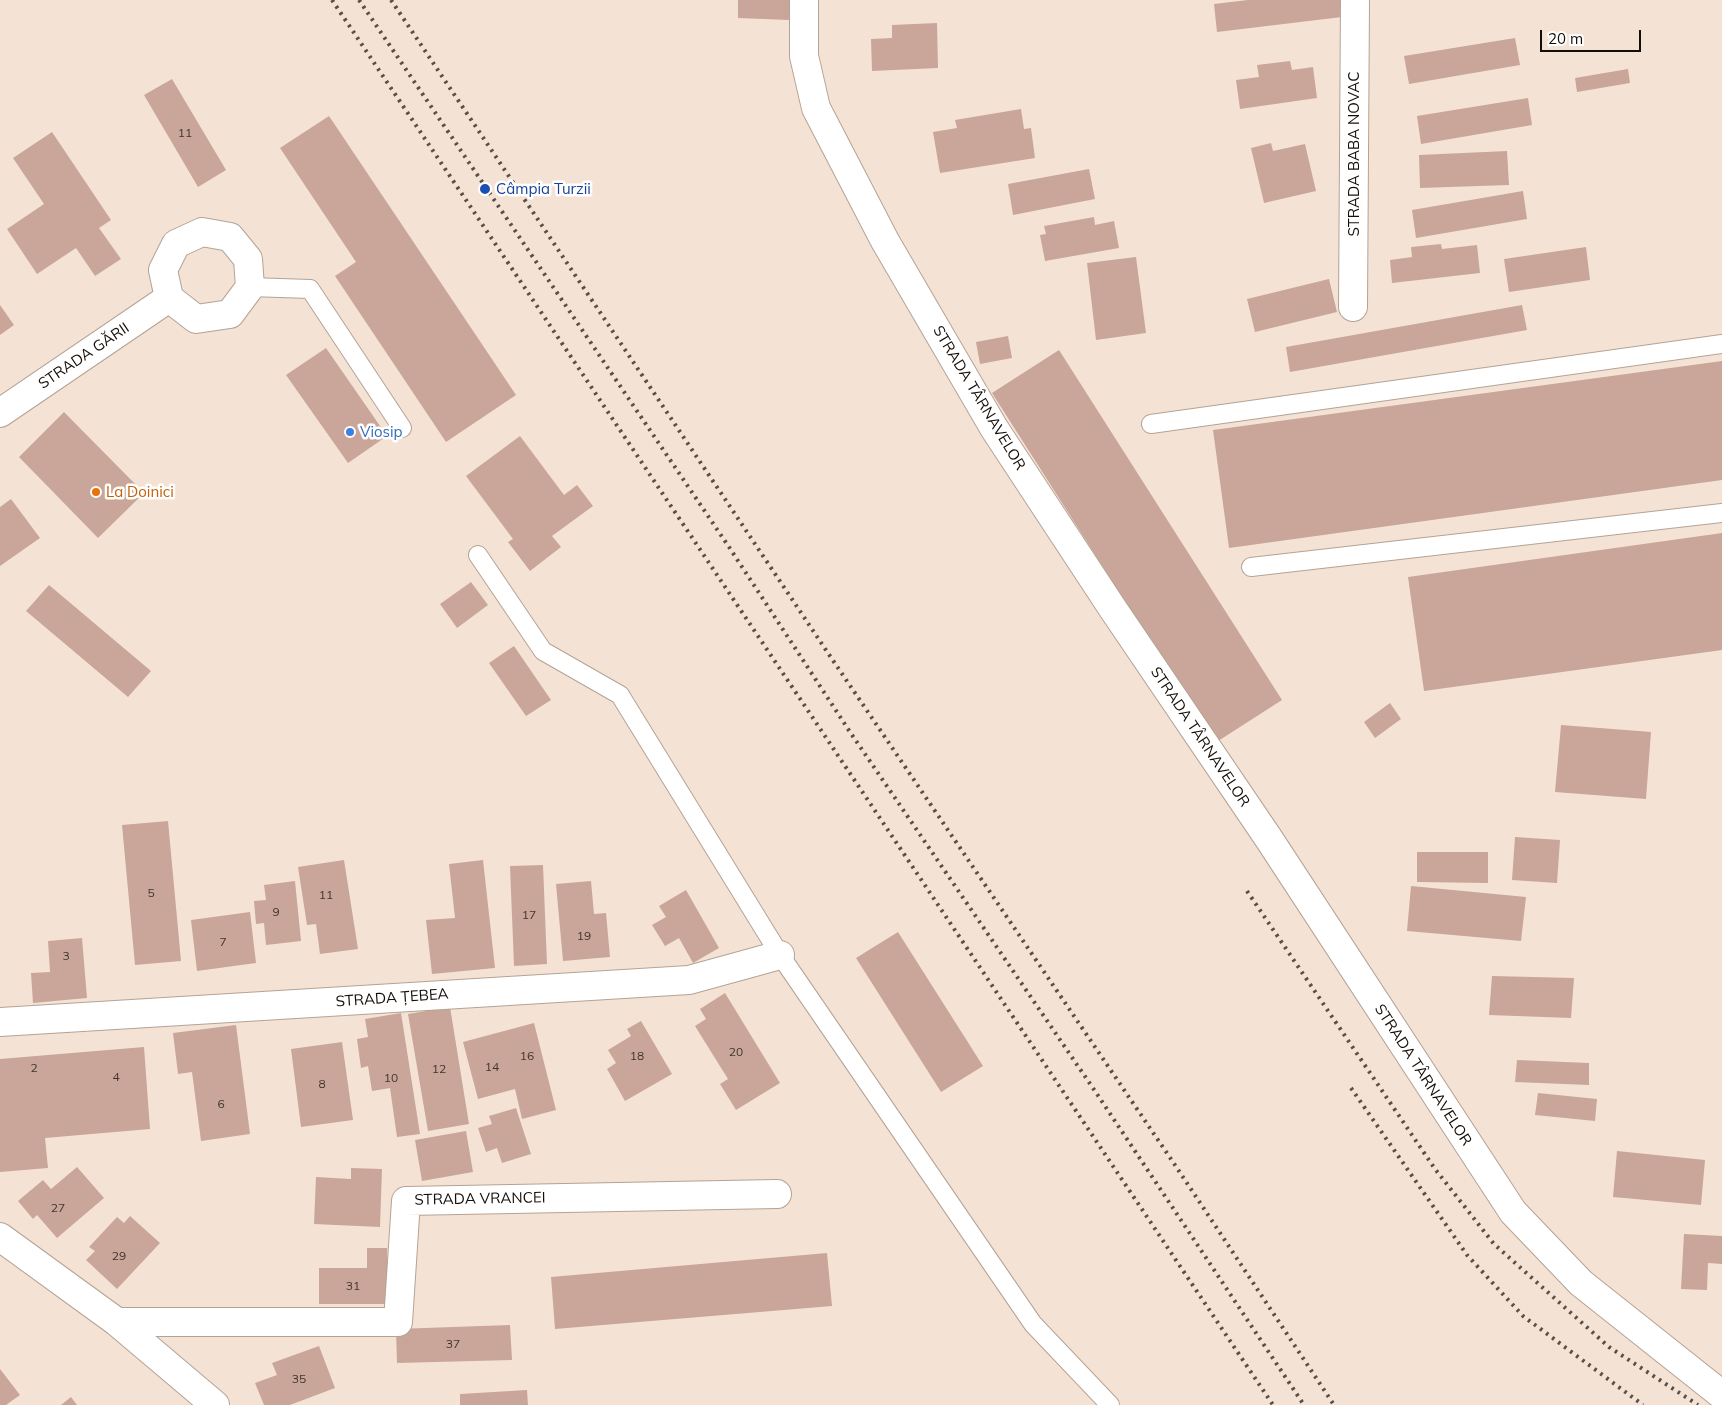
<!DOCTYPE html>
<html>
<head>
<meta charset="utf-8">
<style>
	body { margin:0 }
	#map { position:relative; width:1722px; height:1405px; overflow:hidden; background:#f4e3d4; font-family:Mulish,sans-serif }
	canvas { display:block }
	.scale { position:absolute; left:1540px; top:30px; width:101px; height:22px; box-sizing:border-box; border:2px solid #140e09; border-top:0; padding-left:6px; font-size:15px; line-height:18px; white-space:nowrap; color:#140e09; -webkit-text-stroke:4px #fff; paint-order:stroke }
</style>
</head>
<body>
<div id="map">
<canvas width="1722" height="1405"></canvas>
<div class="scale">20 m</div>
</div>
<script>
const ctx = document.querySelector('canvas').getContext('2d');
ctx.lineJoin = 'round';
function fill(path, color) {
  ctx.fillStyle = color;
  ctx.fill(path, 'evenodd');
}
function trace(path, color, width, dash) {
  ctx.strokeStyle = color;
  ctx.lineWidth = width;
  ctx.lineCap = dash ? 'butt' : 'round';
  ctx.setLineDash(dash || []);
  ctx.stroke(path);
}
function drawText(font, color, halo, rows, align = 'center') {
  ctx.font = font + ' Mulish,sans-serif';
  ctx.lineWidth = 5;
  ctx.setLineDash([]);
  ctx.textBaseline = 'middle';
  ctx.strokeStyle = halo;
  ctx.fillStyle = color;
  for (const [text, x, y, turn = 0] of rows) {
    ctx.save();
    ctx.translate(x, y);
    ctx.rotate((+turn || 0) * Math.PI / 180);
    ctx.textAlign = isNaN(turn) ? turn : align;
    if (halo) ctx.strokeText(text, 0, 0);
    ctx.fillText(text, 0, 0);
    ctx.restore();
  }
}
const building = new Path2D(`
	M738,0H790L789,20L738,18Z
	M1248,0H1340L1342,17L1217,32L1214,4Z
	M937,23L938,68L872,71L871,39L892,38V25Z
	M1515,38L1520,65L1409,84L1404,56Z
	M1290,61L1292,70L1313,67L1317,98L1240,109L1236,80L1259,77L1257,65Z
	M1628,69L1630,83L1577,92L1575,78Z
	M172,79L226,170L198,187L144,95Z
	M1528,98L1532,125L1421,144L1417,116Z
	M1021,109L1024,129L1031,128L1035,158L940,173L933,132L957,128L955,120Z
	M329,116L516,395L446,442L335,276L356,262L280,148Z
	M52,132L111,220L99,228L121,259L95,276L76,248L37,274L7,229L44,204L13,158Z
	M1271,143L1273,151L1305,144L1316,191L1264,203L1251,148Z
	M1507,151L1509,185L1420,188L1419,155Z
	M1089,169L1095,199L1013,215L1008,184Z
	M1523,191L1527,219L1416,238L1412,210Z
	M1094,217L1095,225L1114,221L1119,248L1045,261L1040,235L1046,234L1044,226Z
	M1441,244L1442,249L1477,245L1480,273L1392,283L1390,260L1412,257L1411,247Z
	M1586,247L1590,280L1509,292L1504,259Z
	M1136,257L1146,333L1096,340L1087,263Z
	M1329,279L1337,312L1255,332L1247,299Z
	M0,305L14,325L0,335Z
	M1522,305L1527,330L1290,372L1286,347Z
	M1008,336L1012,358L980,364L976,342Z
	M326,348L387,436L348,463L286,375Z
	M1059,350L1282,700L1215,743L992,393Z
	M1722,361V480L1229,548L1213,430Z
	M64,412L144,493L98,538L19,457Z
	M520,436L564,495L577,485L593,506L552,536L561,547L530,571L508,542L513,539L466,476Z
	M11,499L40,538L0,566V507Z
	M1722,533V650L1424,691L1408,577Z
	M471,582L488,605L457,628L440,604Z
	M49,585L151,671L128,697L26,611Z
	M514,646L551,700L526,716L489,663Z
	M1390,703L1401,719L1375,738L1364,722Z
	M1561,725L1651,732L1646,799L1555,792Z
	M168,821L181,961L135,965L122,825Z
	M1515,837L1560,840L1557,883L1512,880Z
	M1417,852H1488V883L1417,882Z
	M344,860L358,949L320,954L316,924L307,925L298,867Z
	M483,860L495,968L432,974L426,920L455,918L449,864Z
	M543,865L547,964L514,966L510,866Z
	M295,881L301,941L266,945L264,923L256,924L254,901L266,900L264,885Z
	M591,881L594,914L606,913L610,957L563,961L556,884Z
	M1411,886L1526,897L1521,941L1407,931Z
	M686,890L719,948L693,963L679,938L665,946L652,925L666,917L659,906Z
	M250,912L256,963L197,971L191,920Z
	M898,932L983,1066L941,1092L856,958Z
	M82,938L87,998L33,1003L31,973L50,972L48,941Z
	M1492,976L1574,978L1571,1018L1489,1015Z
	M725,993L780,1083L736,1110L720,1084L728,1079L695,1026L706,1019L700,1009Z
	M450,1007L469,1124L428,1131L408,1014Z
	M401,1013L420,1134L397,1137L390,1088L372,1091L368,1066L361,1068L357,1039L368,1037L365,1019Z
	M641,1021L672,1074L625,1101L607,1069L616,1063L608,1050L631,1036L627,1029Z
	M534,1023L556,1110L522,1119L515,1089L478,1099L463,1042Z
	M236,1025L250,1134L201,1141L192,1072L178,1074L173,1033Z
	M342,1042L353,1120L301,1127L291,1049Z
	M144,1047L150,1129L45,1138L48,1168L0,1172V1059Z
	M1517,1060L1589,1063V1085L1515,1082Z
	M1538,1093L1597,1099L1595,1121L1535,1115Z
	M516,1108L531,1154L502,1163L497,1148L486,1152L478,1128L492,1124L489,1116Z
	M466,1131L473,1172L422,1181L415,1140Z
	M1617,1151L1705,1160L1701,1205L1613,1197Z
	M77,1167L104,1198L57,1238L37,1215L33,1219L18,1201L43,1180L51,1189Z
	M351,1168L382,1169L380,1227L314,1224L316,1177L351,1179Z
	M130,1216L160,1243L117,1289L86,1260L95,1251L89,1247L117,1217L124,1223Z
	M1684,1234L1722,1236V1264L1708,1263L1707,1290L1681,1289Z
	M367,1248H387L388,1304H319V1268H367Z
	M827,1253L832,1306L555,1329L551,1277Z
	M510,1325L512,1360L397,1363L396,1329Z
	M319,1346L335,1388L290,1405H264L255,1383L277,1375L272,1363Z
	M0,1369L20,1395L6,1405H0Z
	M527,1390L528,1405H460V1394Z
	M71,1397L77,1405H61Z`);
const lane = new Path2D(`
	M250,287L310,289L402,428
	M1151,424L1722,344
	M478,555L543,651L620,695L780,955L1033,1324L1110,1405
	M1251,567L1722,513`);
const street = new Path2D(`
	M804,0V56L816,108L885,241L994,428L1113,609L1269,839L1513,1212L1581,1283L1722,1395
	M202,232L230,237L248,259L250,287L230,314L196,319L169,298L163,270L176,244Z
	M1353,307L1355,0
	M0,413L169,298
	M0,1022L689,980L780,955
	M0,1237L117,1322L215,1405
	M117,1322H398L406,1201L777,1194`);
const rail = new Path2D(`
	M332,0L1273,1405
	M359,0L729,547L850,732L1097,1094L1304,1405
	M391,0L832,659L1175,1165L1334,1405
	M1247,891L1435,1169L1494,1244L1609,1347L1698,1405
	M1351,1088L1467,1255L1523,1316L1643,1405`);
const markers = [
	[485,189,6,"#1a4fb4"],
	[350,432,5,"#3f7fe0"],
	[96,492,5,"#e8710a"]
];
const numberNames = [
	["11",185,133],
	["5",151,893],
	["11",326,895],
	["9",276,912],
	["17",529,915],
	["19",584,936],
	["7",223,942],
	["3",66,956],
	["20",736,1052],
	["16",527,1056],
	["18",637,1056],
	["14",492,1067],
	["2",34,1068],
	["12",439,1069],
	["4",116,1077],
	["10",391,1078],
	["8",322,1084],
	["6",221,1104],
	["27",58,1208],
	["29",119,1256],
	["31",353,1286],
	["37",453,1344],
	["35",299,1379]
];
const streetNames = [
	["STRADA BABA NOVAC",1354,154,-90],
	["STRADA GĂRII",84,356,-34],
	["STRADA TÂRNAVELOR",979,398,59],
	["STRADA TÂRNAVELOR",1200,737,56],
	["STRADA ȚEBEA",392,998,-4],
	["STRADA TÂRNAVELOR",1423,1075,57],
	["STRADA VRANCEI",480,1199,-1]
];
const transitNames = [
	["Câmpia Turzii",496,189]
];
const shopNames = [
	["Viosip",360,432]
];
const foodNames = [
	["La Doinici",106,492]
];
fill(building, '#c9a699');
trace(lane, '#b4a395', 20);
trace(street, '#b4a395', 30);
trace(lane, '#fff', 18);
trace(street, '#fff', 28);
trace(rail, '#594f47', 4, [2.5, 5]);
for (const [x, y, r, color] of markers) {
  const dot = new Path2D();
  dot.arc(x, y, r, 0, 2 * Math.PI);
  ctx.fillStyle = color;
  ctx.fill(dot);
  trace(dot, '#fff', 2);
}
drawText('12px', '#41342d', null, numberNames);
drawText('15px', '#140e09', '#fff', streetNames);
drawText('15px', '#164399', '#fff', transitNames, 'left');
drawText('15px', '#366cbe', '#fff', shopNames, 'left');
drawText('15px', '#c56008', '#fff', foodNames, 'left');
</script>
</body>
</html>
